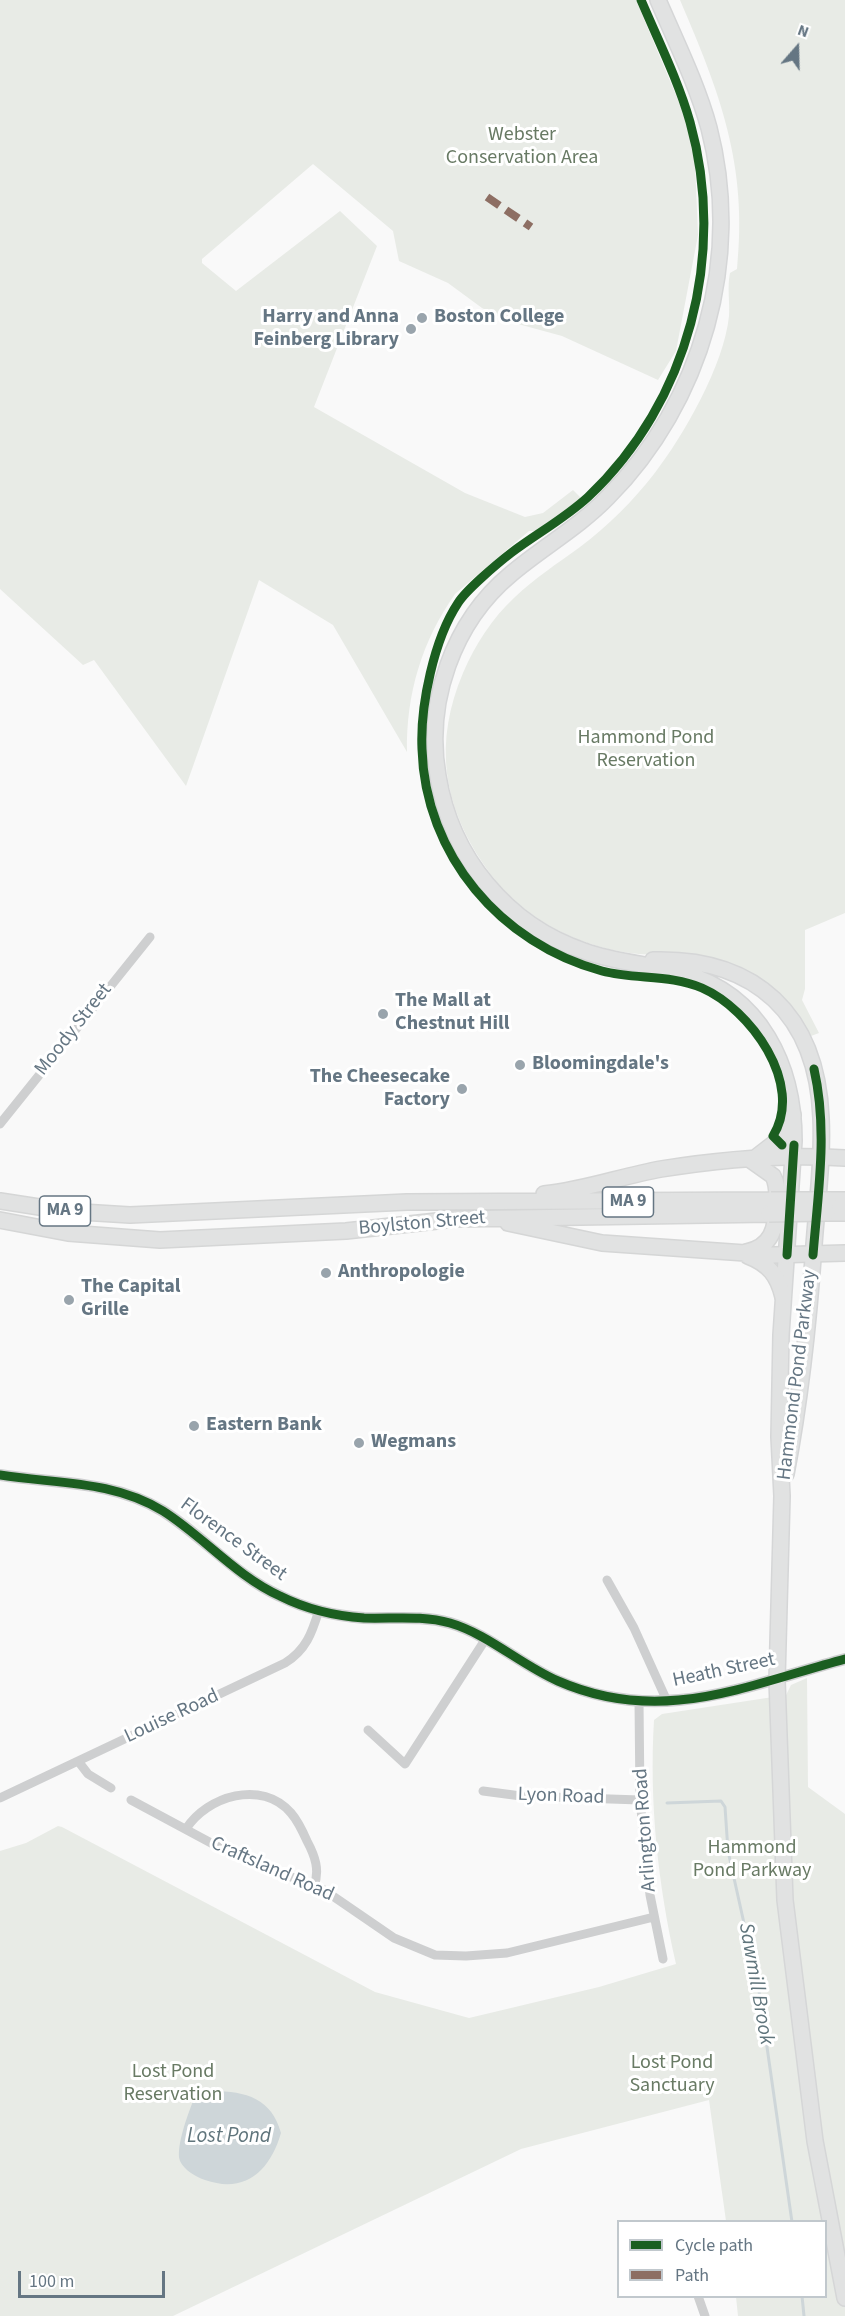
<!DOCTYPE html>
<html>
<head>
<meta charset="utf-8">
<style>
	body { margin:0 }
	#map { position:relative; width:845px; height:2316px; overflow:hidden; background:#f9f9f9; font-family:"Source Sans 3",sans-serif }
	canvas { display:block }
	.legend { position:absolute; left:617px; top:2220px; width:210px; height:78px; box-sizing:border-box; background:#fff; border:2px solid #c1c8cd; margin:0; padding:8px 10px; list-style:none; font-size:18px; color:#657683 }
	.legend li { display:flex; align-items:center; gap:12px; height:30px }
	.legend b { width:30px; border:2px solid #c1c8cd }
	.north { position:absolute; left:767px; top:18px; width:60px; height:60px; -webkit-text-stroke:4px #fff; paint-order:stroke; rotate:20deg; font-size:16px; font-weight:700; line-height:24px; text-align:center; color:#657683 }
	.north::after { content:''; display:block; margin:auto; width:21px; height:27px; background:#657683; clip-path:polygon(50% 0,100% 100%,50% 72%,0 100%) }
	.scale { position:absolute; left:18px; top:2271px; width:147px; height:27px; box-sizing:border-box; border:3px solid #657683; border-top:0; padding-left:8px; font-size:18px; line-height:21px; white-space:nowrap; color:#657683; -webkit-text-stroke:4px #fff; paint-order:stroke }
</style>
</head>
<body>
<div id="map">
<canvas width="845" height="2316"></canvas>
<ul class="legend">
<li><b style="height:8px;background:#1b5e20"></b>Cycle path</li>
<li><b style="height:8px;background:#8d6e63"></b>Path</li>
</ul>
<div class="north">N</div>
<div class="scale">100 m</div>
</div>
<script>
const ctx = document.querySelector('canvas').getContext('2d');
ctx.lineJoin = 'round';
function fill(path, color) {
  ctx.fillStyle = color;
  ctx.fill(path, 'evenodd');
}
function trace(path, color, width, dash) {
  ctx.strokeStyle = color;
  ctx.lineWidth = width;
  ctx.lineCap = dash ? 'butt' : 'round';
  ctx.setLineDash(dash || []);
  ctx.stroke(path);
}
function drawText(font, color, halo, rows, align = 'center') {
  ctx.font = font + ' "Source Sans 3",sans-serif';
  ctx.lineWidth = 6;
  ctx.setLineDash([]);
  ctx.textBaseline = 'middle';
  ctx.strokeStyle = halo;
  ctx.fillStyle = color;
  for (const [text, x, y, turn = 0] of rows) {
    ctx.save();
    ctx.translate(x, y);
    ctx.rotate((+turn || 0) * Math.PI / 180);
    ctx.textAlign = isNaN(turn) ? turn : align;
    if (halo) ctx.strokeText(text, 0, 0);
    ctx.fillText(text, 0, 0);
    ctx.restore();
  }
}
const green = new Path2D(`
	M0,0H636L694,138L698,235L676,351L658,380L562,336L507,321L482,308L448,283L399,261L393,231L313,164L202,259V263L236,291L340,211L377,246L314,407L465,493L525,517L543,513L573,490L581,498L538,531H529L455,594C422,641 406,694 407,752L333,625L259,580L186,786L94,660L83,665L0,589Z
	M680,0H845V913L805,930V989L802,1000L819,1033L811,1036C789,993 750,962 701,957C677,954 653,956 630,953C571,945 517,914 484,865C442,803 434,742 463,673C475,645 492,618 515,597C535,578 558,563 580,547C608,526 633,501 654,474C684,435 724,365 729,316C730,303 727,287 730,273L737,269C748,165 720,93 680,0Z
	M807,1678L808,1787L845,1814V2316H738L736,2297L826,2296V2222L726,2221L709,2100L521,2149L173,2316H0V1851L26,1843L58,1826L62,1827L375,1992L469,2018L599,1987L676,1964C658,1884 649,1803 654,1720L662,1714L786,1695L791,1685Z`);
const water = new Path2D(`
	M213,2091C246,2091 272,2099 281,2133C270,2171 245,2194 205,2180C196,2177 184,2170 180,2161C175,2147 190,2108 196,2094Z`);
const stream = new Path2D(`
	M667,1803L721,1801L725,1807L728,1851L759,1991L792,2222
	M802,2296L804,2316`);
const minor = new Path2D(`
	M0,1124L150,937
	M607,1580L634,1628L667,1701
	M639,1701L640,1800L650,1895L663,1959
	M368,1730L405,1764L485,1640
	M78,1761L88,1774L111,1788
	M483,1791L521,1796L640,1800
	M0,1798L285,1663C306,1650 312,1633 319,1610
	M131,1800L226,1851L324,1890L394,1938L435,1955L466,1956L507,1953L654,1917
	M186,1829C207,1796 262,1779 291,1813C298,1821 303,1832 307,1841C315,1856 320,1870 314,1886
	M698,2296L705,2316`);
const tertiary = new Path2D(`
	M0,1475C56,1484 112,1480 163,1511C204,1537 236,1576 280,1596C306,1609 335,1616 364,1618C392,1619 422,1615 450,1623C488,1634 521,1665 558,1681C661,1726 744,1686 845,1659`);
const primary = new Path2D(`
	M658,0C676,42 697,84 709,128C743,259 702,402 608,497C579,527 543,547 511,574C453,622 425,702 438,776C451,857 507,925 584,951C616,963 651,964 683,973C761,995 794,1066 794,1141L781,1335L779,1437L782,1496L777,1680L785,1900L815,2141L845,2298
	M653,960C756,957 817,1015 821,1118C823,1160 817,1203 814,1245C809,1318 800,1401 786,1474`);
const trunk = new Path2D(`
	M755,1158L777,1141L793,1115
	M544,1194C585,1190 622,1176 661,1169C722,1159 784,1154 845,1158
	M828,1200H845
	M0,1201L65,1211L130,1215L407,1202L771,1200
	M827,1213H845
	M0,1220L68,1233L160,1240L346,1231L455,1219L769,1214
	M508,1223L602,1243L774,1255L845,1253
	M746,1252C772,1247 776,1228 777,1204C777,1194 778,1185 773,1176L749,1159
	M748,1256C769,1264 778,1276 783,1297`);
const trunkBridge = new Path2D(`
	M771,1200H828
	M769,1214L827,1213`);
const quiet = new Path2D(`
	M487,197L531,227`);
const cycleway = new Path2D(`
	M641,0C658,40 678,80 690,122C727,254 689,402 588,497C564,519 536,534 511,553C498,563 466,590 458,603C434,639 420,706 422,749C425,855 501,944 602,971C635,980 670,974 702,988C750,1009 805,1084 773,1136L782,1145
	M787,1255L794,1145
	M813,1255C818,1193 828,1130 814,1069
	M0,1475C56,1484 112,1480 163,1511C204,1537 236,1576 280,1596C306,1609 335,1616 364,1618C392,1619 422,1615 450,1623C488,1634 521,1665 558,1681C661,1726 744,1686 845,1659`);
const markers = [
	[422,318,6,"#99a4ac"],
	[411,329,6,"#99a4ac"],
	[383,1014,6,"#99a4ac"],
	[520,1065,6,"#99a4ac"],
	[462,1089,6,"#99a4ac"],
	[326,1273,6,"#99a4ac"],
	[69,1300,6,"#99a4ac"],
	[194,1426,6,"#99a4ac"],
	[359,1443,6,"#99a4ac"]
];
const shields = [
	[628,1202,51],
	[65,1211,51]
];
const shieldNames = [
	["MA 9",628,1202],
	["MA 9",65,1211]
];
const parkNames = [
	["Webster",522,136],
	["Conservation Area",522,159],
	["Hammond Pond",646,739],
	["Reservation",646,762],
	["Hammond",752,1849],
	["Pond Parkway",752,1872],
	["Lost Pond",672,2064],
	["Sanctuary",672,2087],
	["Lost Pond",173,2073],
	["Reservation",173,2096]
];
const poiNames = [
	["Harry and Anna",399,318,"right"],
	["Feinberg Library",399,341,"right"],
	["Boston College",434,318],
	["The Mall at",395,1002],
	["Chestnut Hill",395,1025],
	["Bloomingdale's",532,1065],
	["The Cheesecake",450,1078,"right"],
	["Factory",450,1101,"right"],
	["Anthropologie",338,1273],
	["The Capital",81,1288],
	["Grille",81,1311],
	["Eastern Bank",206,1426],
	["Wegmans",371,1443]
];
const streetNames = [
	["Moody Street",74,1030,-52],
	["Boylston Street",422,1224,-5],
	["Hammond Pond Parkway",798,1375,-83],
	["Florence Street",233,1540,36],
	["Heath Street",724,1671,-12],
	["Louise Road",172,1717,-25],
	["Lyon Road",561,1797,2],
	["Arlington Road",646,1830,-94],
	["Craftsland Road",272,1870,24]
];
const waterNames = [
	["Sawmill Brook",755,1984,80],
	["Lost Pond",229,2137]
];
fill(green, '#e8ebe6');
fill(water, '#ced6d9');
trace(stream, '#ced6d9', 3);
trace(primary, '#d5d6d7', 18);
trace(trunk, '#d5d6d6', 18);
trace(minor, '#cecfd0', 9);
trace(tertiary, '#cecfd0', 12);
trace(primary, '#e1e2e2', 15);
trace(trunk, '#e1e2e2', 15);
trace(trunkBridge, '#d5d6d6', 18, []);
trace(trunkBridge, '#e1e2e2', 15);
trace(quiet, '#8d6e63', 8, [15, 8]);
trace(cycleway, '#1b5e20', 9);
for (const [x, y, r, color] of markers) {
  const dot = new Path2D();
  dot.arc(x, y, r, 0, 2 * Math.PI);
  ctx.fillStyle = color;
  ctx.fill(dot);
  trace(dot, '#fff', 2);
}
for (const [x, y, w] of shields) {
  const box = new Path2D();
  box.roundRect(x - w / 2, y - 15, w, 30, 4.5);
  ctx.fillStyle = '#fff';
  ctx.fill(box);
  trace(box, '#657683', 1.5);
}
drawText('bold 18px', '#657683', null, shieldNames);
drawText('20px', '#687a64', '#fff', parkNames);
drawText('bold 20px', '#657683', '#fff', poiNames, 'left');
drawText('20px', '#657683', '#fff', streetNames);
drawText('italic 21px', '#60757c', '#fff', waterNames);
</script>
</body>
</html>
